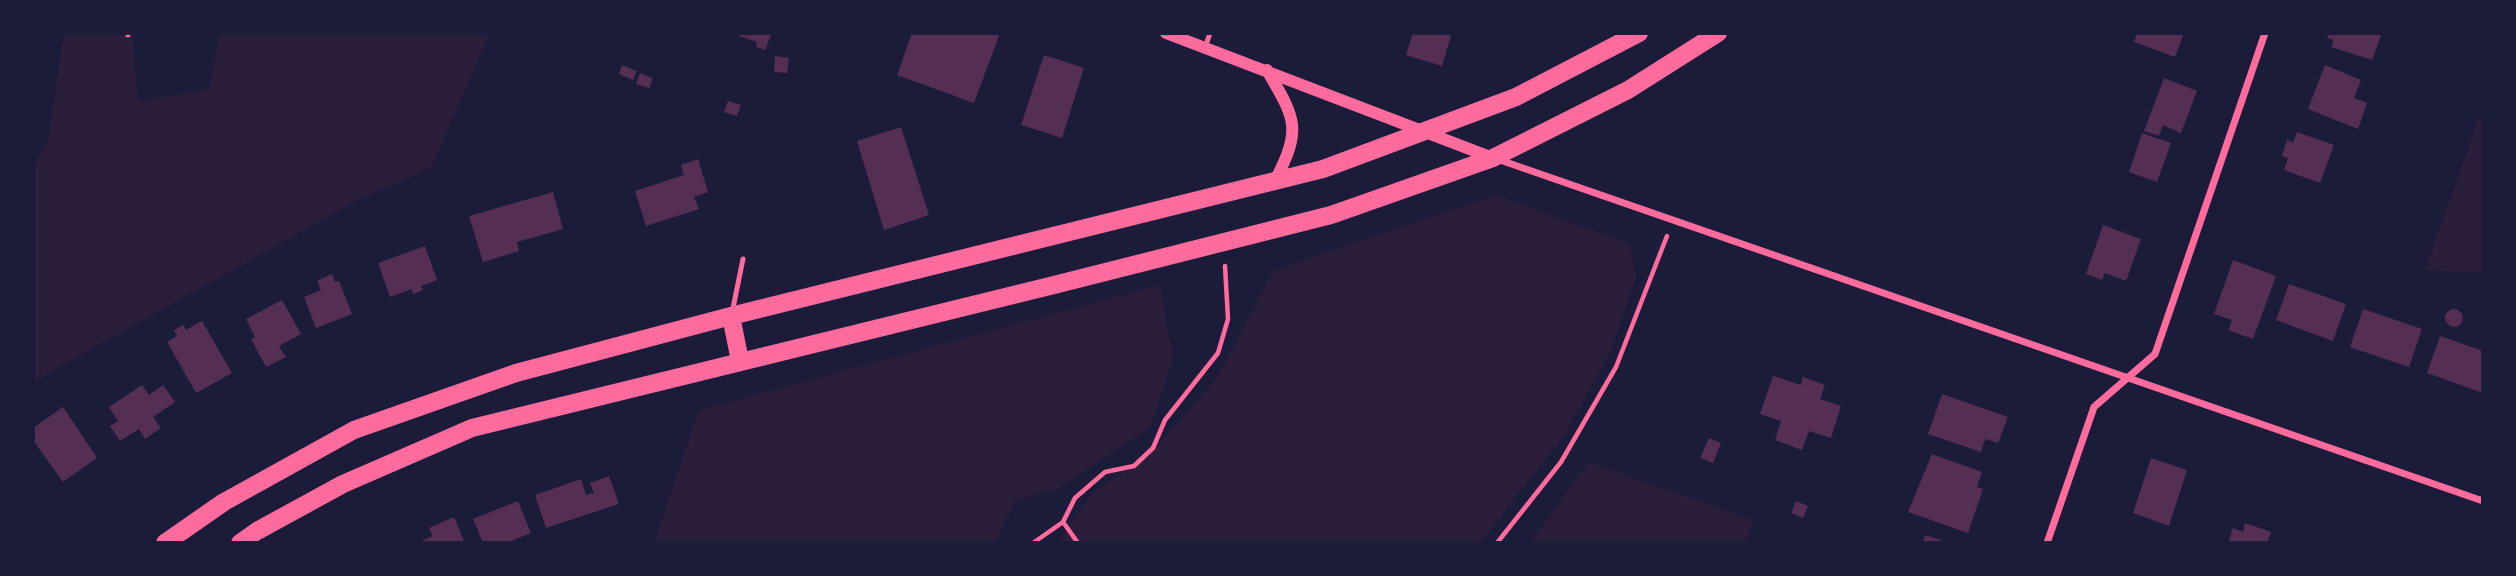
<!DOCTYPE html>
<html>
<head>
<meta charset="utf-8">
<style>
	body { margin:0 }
	#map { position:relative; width:2516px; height:576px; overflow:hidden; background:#1b1b3a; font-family:Helvetica,sans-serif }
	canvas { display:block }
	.frame { position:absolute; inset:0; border:35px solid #1b1b3a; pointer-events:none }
</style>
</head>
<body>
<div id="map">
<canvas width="2516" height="576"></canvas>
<div class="frame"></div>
</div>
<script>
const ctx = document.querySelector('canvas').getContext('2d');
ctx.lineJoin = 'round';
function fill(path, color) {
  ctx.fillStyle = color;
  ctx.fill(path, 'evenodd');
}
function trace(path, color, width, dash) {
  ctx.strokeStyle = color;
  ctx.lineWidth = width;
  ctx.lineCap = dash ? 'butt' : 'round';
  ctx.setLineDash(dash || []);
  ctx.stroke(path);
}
const green = new Path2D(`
	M64,33H132L138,101L209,90L220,33H490L431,168L360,199L33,382V166L47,144Z
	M2483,106V273L2425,270Z
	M1495,195L1630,244L1636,277L1612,349L1565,434L1480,543H1058L1093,492L1149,456L1217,378L1273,271Z
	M1160,285L1173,358L1150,427L1058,489L1015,500L995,543H654L699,410Z
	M1589,462L1753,520L1746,543H1530Z`);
const building = new Path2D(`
	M740,33H772L765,50L756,47L757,42L739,36Z
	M912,33H1000L974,103L897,75Z
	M1413,33H1452L1442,66L1406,55Z
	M2137,33H2184L2175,57L2134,42Z
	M2329,33H2382L2372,60L2331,47L2334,40L2327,38Z
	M1044,55L1084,68L1062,138L1021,125Z
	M775,56L789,58L787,73L774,72Z
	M622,65L637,71L633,80L619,74Z
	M2325,65L2361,80L2354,98L2367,103L2358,129L2308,109Z
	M640,73L653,78L649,88L636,84Z
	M2164,78L2197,91L2181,133L2163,125L2159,136L2144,131Z
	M728,101L741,105L737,116L724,112Z
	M901,127L929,215L884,230L857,141Z
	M2297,132L2334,145L2320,183L2284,170L2288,158L2282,156L2287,140L2293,142Z
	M2142,133L2171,143L2157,182L2129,172Z
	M698,159L708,192L694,197L699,209L646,226L635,191L684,175L681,165Z
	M553,192L563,229L517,242L519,251L483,262L469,216Z
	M2103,225L2141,239L2126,281L2105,273L2102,280L2086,274Z
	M425,246L437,280L421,286L423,290L413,294L412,289L390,297L378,263Z
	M2233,260L2276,276L2253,339L2228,330L2232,320L2214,314Z
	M332,274L335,282L339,281L352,314L316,328L304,297L321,290L317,281Z
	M2289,284L2346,304L2333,341L2276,320Z
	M282,300L301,334L279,346L286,357L266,367L251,339L255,337L246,319Z
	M2445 318a9 9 0 1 1 18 0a9 9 0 1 1-18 0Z
	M2363,309L2422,329L2409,367L2350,347Z
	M202,321L232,373L196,393L167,342L177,336L174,330L183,325L186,330Z
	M2440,336L2483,351V393L2427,373Z
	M1773,376L1801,385L1803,377L1825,385L1820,399L1841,406L1831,438L1809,431L1802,450L1775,440L1781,421L1760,414Z
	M142,385L149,395L163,385L175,402L153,417L161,428L145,439L139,429L120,441L110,426L118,421L109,407Z
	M1942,394L2008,417L1998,443L1985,439L1981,452L1928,434Z
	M63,407L97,458L63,482L33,440V428Z
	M1709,438L1721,443L1713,463L1700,458Z
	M1932,454L1982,472L1977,487L1983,489L1968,533L1908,512Z
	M2151,458L2187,470L2169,526L2133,513Z
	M609,476L619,504L546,528L535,495L581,479L586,495L594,493L590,483Z
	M518,501L531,533L506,543H483L473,519Z
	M1796,501L1808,506L1803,518L1791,513Z
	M454,517L465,543H417L433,536L429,528Z
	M2245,523L2271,532L2267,543H2228L2233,528L2243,532Z
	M1925,535L1946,542V543H1923Z`);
const path = new Path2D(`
	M1033,543L1063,522
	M1078,543L1063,522L1075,498L1105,472L1134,466L1153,448L1165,420L1218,353L1228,319L1225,266
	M1497,543L1561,462L1616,367L1667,236`);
const service = new Path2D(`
	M128,35L129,33
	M1205,48L1210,33
	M732,313L743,259`);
const minor = new Path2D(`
	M1497,159L2483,501
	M2047,543L2094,407L2155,354L2265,33`);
const tertiary = new Path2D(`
	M1166,33L1493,158
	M1267,70C1296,120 1302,128 1275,181`);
const primary = new Path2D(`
	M731,316L740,361
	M165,543L224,502L354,430L516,373L731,316L1323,169L1516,97L1639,33
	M240,543L257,531L343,484L472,428L1054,285L1331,215L1493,158L1628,90L1718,33`);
fill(green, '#2a1e3b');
fill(building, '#542f53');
trace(path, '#ff6b9d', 4.5);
trace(service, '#ff6b9d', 5);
trace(minor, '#ff6b9d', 7);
trace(tertiary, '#ff6b9d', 12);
trace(primary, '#ff6b9d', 18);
</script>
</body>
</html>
